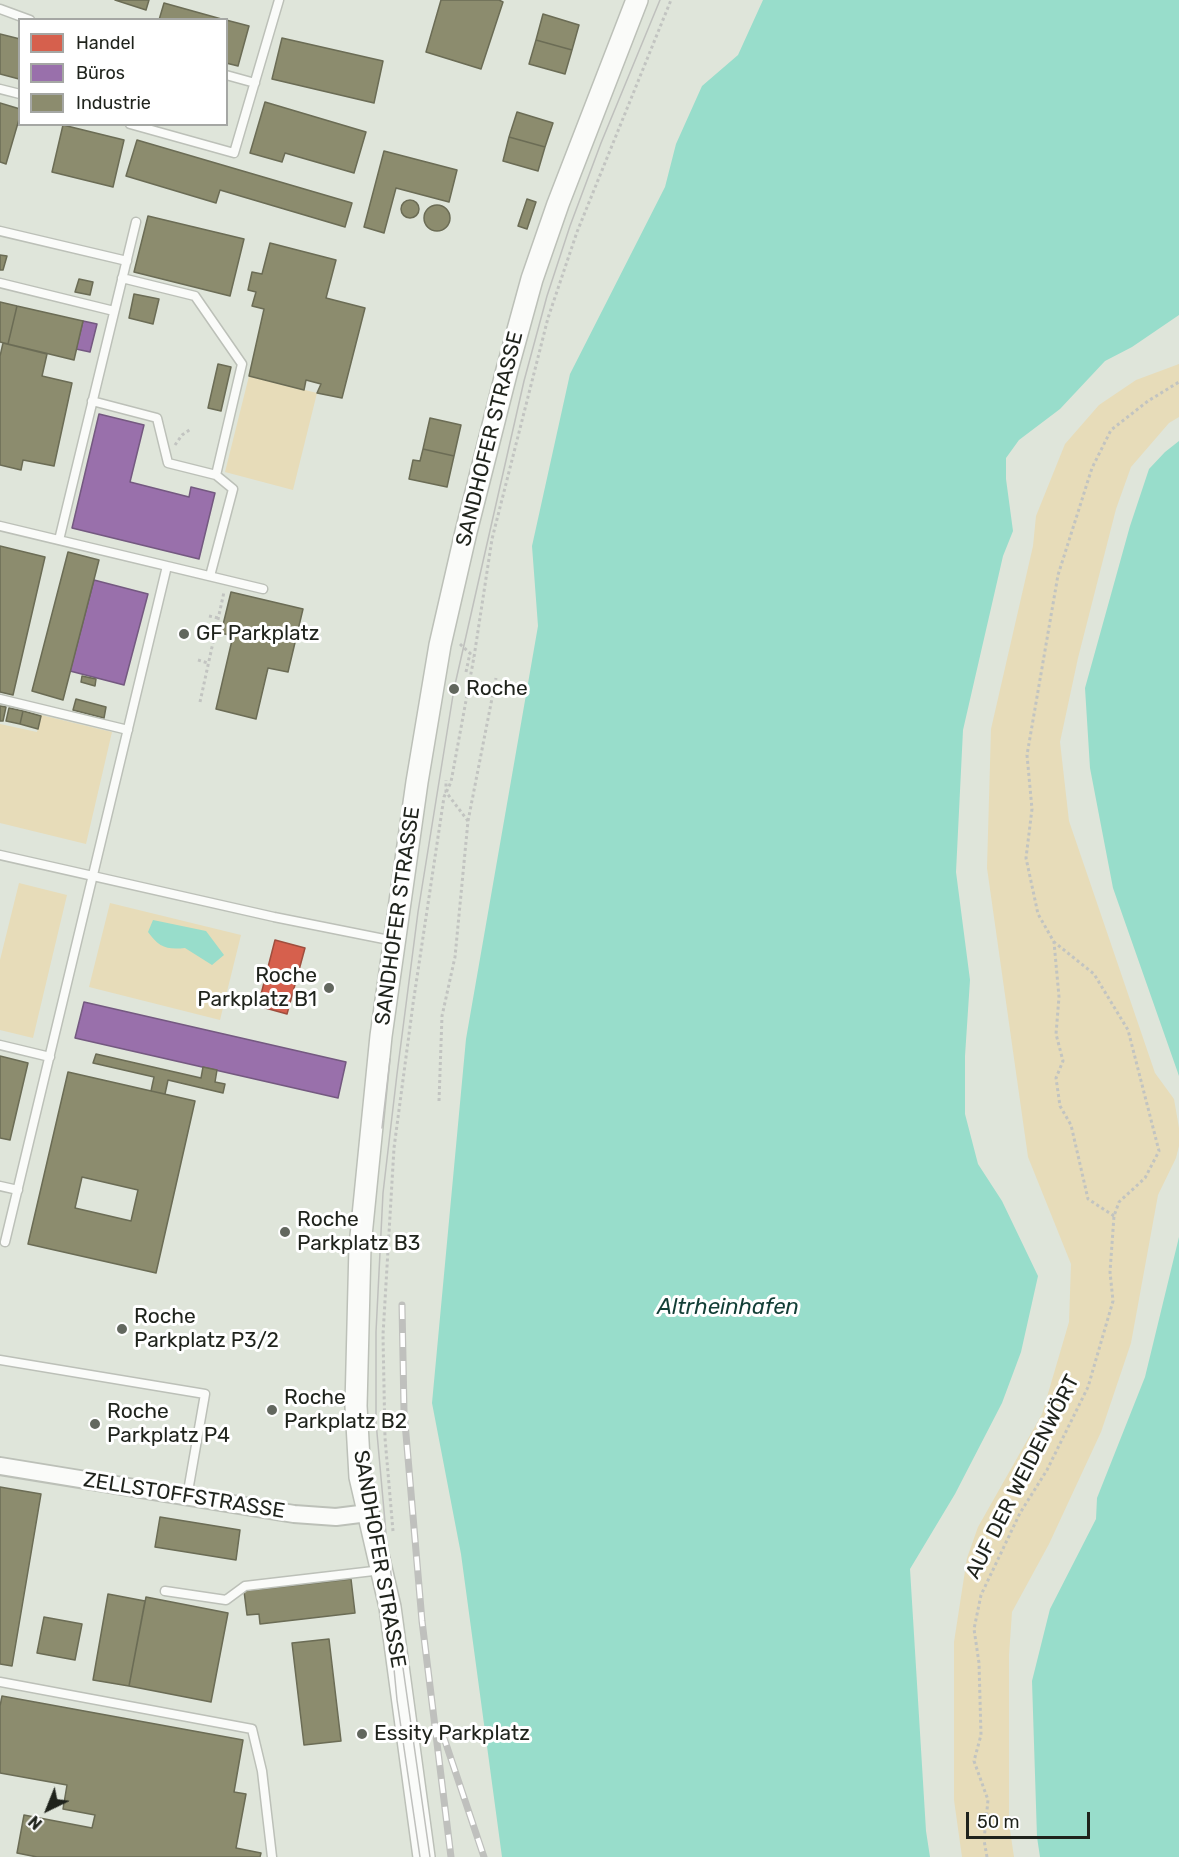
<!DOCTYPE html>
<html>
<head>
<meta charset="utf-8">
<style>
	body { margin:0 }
	#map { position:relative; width:1179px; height:1857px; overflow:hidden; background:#dfe5da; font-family:Rubik,sans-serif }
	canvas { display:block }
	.legend { position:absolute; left:18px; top:18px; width:210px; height:108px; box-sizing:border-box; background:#fff; border:2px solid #a5a7a4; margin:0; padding:8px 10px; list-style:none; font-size:18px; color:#1f231c }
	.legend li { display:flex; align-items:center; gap:12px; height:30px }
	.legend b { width:30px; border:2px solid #a5a7a4 }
	.north { position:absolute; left:18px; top:1779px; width:60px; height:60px; -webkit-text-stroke:4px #fff; paint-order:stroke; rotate:223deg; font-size:16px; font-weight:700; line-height:24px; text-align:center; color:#1f231c }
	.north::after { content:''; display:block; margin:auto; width:21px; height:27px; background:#1f231c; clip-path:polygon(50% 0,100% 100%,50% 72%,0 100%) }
	.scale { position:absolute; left:966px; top:1812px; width:124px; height:27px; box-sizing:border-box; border:3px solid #1f231c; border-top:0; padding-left:8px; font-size:18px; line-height:21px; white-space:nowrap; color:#1f231c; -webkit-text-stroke:4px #fff; paint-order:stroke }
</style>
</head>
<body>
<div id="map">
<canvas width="1179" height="1857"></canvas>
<ul class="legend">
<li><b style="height:16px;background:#d6604d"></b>Handel</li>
<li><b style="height:16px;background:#9970ab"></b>Büros</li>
<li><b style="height:16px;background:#8c8c6e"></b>Industrie</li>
</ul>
<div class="north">N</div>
<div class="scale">50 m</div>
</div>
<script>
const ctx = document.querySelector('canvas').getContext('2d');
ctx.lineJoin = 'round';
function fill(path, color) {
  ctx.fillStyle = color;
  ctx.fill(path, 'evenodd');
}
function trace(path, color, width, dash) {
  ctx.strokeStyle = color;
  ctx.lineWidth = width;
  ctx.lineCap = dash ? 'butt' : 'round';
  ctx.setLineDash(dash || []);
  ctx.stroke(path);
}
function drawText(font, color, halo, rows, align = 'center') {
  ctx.font = font + ' Rubik,sans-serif';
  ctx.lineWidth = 6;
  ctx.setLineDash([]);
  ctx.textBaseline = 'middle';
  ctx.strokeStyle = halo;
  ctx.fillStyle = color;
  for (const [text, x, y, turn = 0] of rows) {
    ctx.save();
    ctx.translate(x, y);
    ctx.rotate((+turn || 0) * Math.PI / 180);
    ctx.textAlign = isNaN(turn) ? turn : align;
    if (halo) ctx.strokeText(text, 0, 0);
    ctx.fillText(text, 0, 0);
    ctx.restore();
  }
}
const green = new Path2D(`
	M1179,364V417L1169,423L1131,467L1116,509L1078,658L1060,742L1069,821L1155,1073L1174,1099L1179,1128V1146L1176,1158L1158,1195L1131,1343L1101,1432L1049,1544L1012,1612L1009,1655V1823L1014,1857H962L954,1800V1642L967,1558L978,1527L1042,1414L1069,1322L1071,1264L1028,1157L987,868L991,729L1033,546L1036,516L1065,444L1099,405L1136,380Z
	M249,376L317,393L293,490L225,472Z
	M41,715L112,732L86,844L0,823V724L37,732Z
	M19,883L67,895L33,1038L0,1030V960Z
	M110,903L241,935L220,1020L89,987Z`);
const water = new Path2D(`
	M763,0H1179V315L1132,347L1105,361L1060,409L1019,440L1006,458V479L1013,531L1003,556L963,730L956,872L970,980L965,1056V1114L978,1164L1002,1201L1038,1276L1021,1352L1002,1403L955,1494L910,1569L926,1831L930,1857H502L461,1554L432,1403L466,1039L538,626L532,546L570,374L665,187L676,144L702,86L738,55Z
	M1179,441V1076L1113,888L1090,768L1085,688L1130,526L1149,469L1165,452Z
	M153,920L206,931L224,955L212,965L185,948C166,950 159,947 148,932Z
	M1179,1237V1857H1040L1037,1837L1032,1681L1050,1609L1096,1519L1097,1498L1145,1377Z`);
const shops = new Path2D(`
	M275,940L305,948L287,1014L258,1006Z`);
const offices = new Path2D(`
	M83,321L97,324L90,352L76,349Z
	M99,414L144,425L130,482L189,497L191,487L215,493L199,559L72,528Z
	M94,580L148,594L124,685L70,671Z
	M84,1002L346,1062L338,1098L75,1038Z`);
const industry = new Path2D(`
	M115,0H149L146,10Z
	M441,0H499L503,2L481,69L426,52Z
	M164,3L225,20H159Z
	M543,14L579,25L572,50L536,40Z
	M226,20L249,26L238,66L226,63Z
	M0,34L20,39L19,79L0,74Z
	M282,38L383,61L374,103L272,79Z
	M536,40L572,50L565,74L529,64Z
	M265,102L366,132L354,173L285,153L282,162L250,153Z
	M0,103L20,109V116L6,164L0,162Z
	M517,112L553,123L545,147L509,137Z
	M63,125L124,140L113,187L52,172Z
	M509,137L545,147L538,171L503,161Z
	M137,140L352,203L345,227L220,190L216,203L126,176Z
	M384,151L457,170L449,202L396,188L384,233L364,227Z
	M527,199L536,202L527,229L518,226Z
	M401 209a9 9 0 1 1 18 0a9 9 0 1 1-18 0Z
	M424 218a13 13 0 1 1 26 0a13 13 0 1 1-26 0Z
	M148,216L244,239L230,296L134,272Z
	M270,243L336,260L326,298L365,308L342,398L317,393L321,384L306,380L304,390L249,376L264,309L252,306L256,292L248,290L252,272L262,274Z
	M0,255L7,256L3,270H0Z
	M79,279L93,282L90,295L75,292Z
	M134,294L159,299L153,324L129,318Z
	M0,302L17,306L8,344L0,342Z
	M17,306L83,321L74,360L8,344Z
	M3,343L47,354L42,376L72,383L54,466L23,460L21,470L0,465V356Z
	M218,364L231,367L221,411L208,408Z
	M430,418L461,425L454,456L423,449Z
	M423,449L454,456L447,487L409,479L413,460L420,461Z
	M0,546L45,557L13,695L0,692Z
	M68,552L99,560L63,700L32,691Z
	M231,592L303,609L288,672L268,668L256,719L216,709L233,636L221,633Z
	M82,676L96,679L95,686L81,682Z
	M76,699L106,707L104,718L73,710Z
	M0,706L6,707L3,721H0Z
	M9,708L23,711L20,724L6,721Z
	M23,711L41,716L38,729L20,724Z
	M96,1054L201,1078L203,1067L217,1070L215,1082L225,1084L223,1093L168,1080L165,1094L151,1091L154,1077L93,1063Z
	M0,1056L28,1063L10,1140L0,1138Z
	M68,1072L195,1101L156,1273L28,1244ZM82,1177L138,1190L131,1221L75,1208Z
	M0,1487L41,1494L12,1666L0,1664Z
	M160,1517L240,1530L236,1560L155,1547Z
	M351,1579L355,1613L260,1624L259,1614L247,1615L244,1591Z
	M108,1594L145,1601L129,1686L93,1680Z
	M146,1597L228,1613L211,1702L129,1686Z
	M44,1617L82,1624L75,1660L37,1653Z
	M329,1639L341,1741L304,1745L292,1643Z
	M2,1696L243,1740L234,1792L246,1794L236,1848L261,1853L260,1857H37L17,1853L24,1815L92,1828L95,1815L63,1809L67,1785L0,1773V1706Z`);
const path = new Path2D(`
	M175,445L182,435L191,429
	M209,616L218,618
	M460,644L474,657
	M198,660L208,663
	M466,672L470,653
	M200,702L224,592
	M468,821L496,678
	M439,1101L442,1016L455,957L468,821L446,792V780
	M1114,1216L1088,1199L1071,1125L1060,1106L1056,1078L1063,1061L1056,1034L1059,997L1054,942L1038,914L1026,858L1032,809L1027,755L1058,575L1092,468L1111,430L1148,401L1179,382
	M393,1531L385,1438L383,1335L394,1148L413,1004L444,797L451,782L474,657L492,539L548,318L577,232L671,0
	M987,1857L984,1840L988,1800L974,1761L981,1735L979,1663L974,1629L981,1595L1020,1513L1047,1470L1088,1387L1113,1301L1110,1272L1114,1216L1119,1202L1145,1178L1159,1151L1128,1030L1094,974L1054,942`);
const service = new Path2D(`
	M0,9L30,20
	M226,75L255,83
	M0,89L20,94
	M130,124L234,153L279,0
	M0,231L127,261
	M122,278L195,296L242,364L216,475
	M0,283L114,311
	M92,401L157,418L168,463L216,475L233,489L210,576
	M0,526L263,589
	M59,540L136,222
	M0,699L128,730
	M0,855L274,917L394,941
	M0,1045L50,1057
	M0,1186L18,1190
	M5,1242L167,566
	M0,1360L205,1394L187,1497
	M165,1591L226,1600L245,1586L382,1570
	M0,1682L252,1729L262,1771L272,1857`);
const minor = new Path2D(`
	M0,1466L294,1514L336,1517L368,1513`);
const tertiary = new Path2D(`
	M424,1857L390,1607L360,1477L356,1406L360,1246L381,1036L417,782L440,645L466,532L507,370L532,279L558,204L637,0`);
const tram = new Path2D(`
	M382,1128L390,1059
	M392,1648L397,1700L420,1857
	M430,1857L400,1647L386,1533L376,1422V1332L383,1193L397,1074L418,912L454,689L524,381L547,296L570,226L601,143L660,0`);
const rail = new Path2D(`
	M402,1305L404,1411L422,1621L451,1857
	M442,1732L484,1857`);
const markers = [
	[184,634,6,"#62675e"],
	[454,689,6,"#62675e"],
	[329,988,6,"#62675e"],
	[285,1232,6,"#62675e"],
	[122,1329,6,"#62675e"],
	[272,1410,6,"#62675e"],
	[95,1424,6,"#62675e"],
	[362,1734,6,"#62675e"]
];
const streetNames = [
	["SANDHOFER STRASSE",490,439,-76],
	["SANDHOFER STRASSE",398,916,-82],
	["AUF DER WEIDENWÖRT",1023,1477,-63],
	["ZELLSTOFFSTRASSE",184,1496,9],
	["SANDHOFER STRASSE",379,1559,80]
];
const poiNames = [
	["GF Parkplatz",196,634],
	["Roche",466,689],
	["Roche",317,976,"right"],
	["Parkplatz B1",317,1000,"right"],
	["Roche",297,1220],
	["Parkplatz B3",297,1244],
	["Roche",134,1317],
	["Parkplatz P3/2",134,1341],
	["Roche",284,1398],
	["Parkplatz B2",284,1422],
	["Roche",107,1412],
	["Parkplatz P4",107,1436],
	["Essity Parkplatz",374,1734]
];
const waterNames = [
	["Altrheinhafen",728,1308]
];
fill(green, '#e7dcb9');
fill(water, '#98ddcb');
fill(shops, '#d6604d');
trace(shops, '#9f4e3e', 1.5);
fill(offices, '#9970ab');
trace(offices, '#745980', 1.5);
fill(industry, '#8c8c6e');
trace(industry, '#6b6c55', 1.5);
trace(service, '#bcc0b8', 11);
trace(minor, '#bcc0b8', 20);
trace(tertiary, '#bcc0b8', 24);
trace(path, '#c2c4c1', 3, [3, 3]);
trace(service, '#fafbf9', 8);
trace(minor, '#fafbf9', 16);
trace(tertiary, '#fafbf9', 21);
trace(tram, '#bfc0bd', 1.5);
trace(rail, '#bfc0bd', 7);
trace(rail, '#fff', 4.5, [14]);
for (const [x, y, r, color] of markers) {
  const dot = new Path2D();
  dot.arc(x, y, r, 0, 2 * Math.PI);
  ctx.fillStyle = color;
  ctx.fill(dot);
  trace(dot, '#fff', 2);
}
drawText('21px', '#1f231c', '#fff', streetNames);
drawText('21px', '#1f231c', '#fff', poiNames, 'left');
drawText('italic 22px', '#123e36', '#fff', waterNames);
</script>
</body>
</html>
